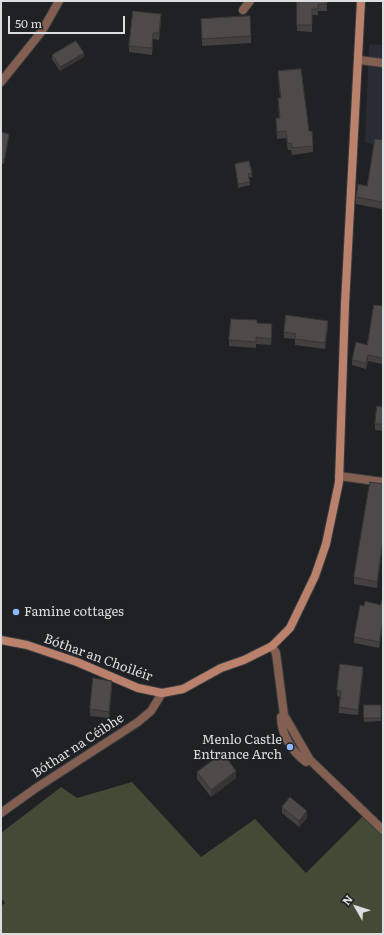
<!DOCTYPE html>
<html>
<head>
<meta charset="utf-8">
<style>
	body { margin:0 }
	#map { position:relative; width:384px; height:935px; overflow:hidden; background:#202124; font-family:Literata,serif }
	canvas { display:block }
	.frame { position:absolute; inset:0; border:2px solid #dcdddf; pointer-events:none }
	.north { position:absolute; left:336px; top:887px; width:40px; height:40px; -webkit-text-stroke:3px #202124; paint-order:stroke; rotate:309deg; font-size:11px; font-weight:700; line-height:16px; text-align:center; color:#dcdddf }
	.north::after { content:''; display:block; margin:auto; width:14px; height:18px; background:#dcdddf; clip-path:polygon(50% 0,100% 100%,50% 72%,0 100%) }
	.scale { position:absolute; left:8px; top:16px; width:117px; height:18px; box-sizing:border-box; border:2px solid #dcdddf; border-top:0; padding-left:5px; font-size:12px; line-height:14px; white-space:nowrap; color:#dcdddf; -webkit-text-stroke:3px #202124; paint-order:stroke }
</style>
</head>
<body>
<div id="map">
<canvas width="384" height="935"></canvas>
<div class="frame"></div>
<div class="north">N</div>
<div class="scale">50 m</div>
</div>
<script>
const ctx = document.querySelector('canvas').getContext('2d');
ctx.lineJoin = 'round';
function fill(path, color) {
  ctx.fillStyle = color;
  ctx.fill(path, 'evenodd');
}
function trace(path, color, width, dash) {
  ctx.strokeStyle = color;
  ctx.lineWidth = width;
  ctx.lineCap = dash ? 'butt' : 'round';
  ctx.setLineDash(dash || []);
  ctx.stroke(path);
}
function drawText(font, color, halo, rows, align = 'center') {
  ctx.font = font + ' Literata,serif';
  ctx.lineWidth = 3;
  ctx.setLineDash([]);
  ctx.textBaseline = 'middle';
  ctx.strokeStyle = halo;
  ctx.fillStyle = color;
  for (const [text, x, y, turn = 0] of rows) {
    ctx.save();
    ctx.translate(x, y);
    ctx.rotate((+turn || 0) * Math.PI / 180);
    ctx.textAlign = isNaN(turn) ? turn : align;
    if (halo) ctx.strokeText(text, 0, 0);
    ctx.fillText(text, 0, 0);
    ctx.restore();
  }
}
const built = new Path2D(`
	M369,44L383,45V148L365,142Z`);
const green = new Path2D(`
	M132,782L201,857L255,819L306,873L363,816L383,836V934H1V906L5,903L1,898V833L61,787L77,798Z`);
const lane = new Path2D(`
	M359,60L383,63`);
const street = new Path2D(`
	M243,10L250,1
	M1,82L42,31L59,1
	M339,476L383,482
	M272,646L276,653L284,715L310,760L383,830
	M284,715L281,717C281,734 292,752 306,762L310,760
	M1,813L36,788L138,722L151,711L162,693`);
const secondary = new Path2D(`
	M1,640L27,645L77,662L138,688L162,693L183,689L221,668L244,660L272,646L290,628L315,576L326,544L339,482L345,304L361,1`);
const wall = new Path2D(`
	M297,1H327V11H318V15H312V32L297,31Z
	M201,19L251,36V43L202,46Z
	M161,20L159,40L153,39L152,55L129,52V46Z
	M52,55L84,57L60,71L52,59Z
	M278,71L309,131L313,146V152L292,155L291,150H288L286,138L277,139L276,118H279L278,105V98H280L278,78Z
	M1,132L9,137L4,164L1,163Z
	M383,140V203L382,209L356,204V197L367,186Z
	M235,164L252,173V177H249L250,185L238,188Z
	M383,306V364L368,361L366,369L352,365V360L367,345Z
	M257,323L272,330L271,345L256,344V348L229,346V340Z
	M328,327L325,349L295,345V339L284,338V332Z
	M383,407V431L375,430V424Z
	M383,484V544L377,588L354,584V577Z
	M383,598V626L379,648L354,643V637L364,606L380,605Z
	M363,673L358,715L339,713V707L340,697L337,696V690Z
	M112,687L109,718L90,716V709Z
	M364,705H381V721L364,722Z
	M197,772L236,778L211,797L197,779Z
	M282,807L307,818L299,827L282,813Z`);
const shadedWall = new Path2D(`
	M161,14V20L159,40V33Z
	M153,33V39L152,55V48Z
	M84,53V57L60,71V67Z
	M9,134V137L4,164V160Z
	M383,196V203L382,209V202Z
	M328,321V327L325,349V343Z
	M368,355V361L366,369V363Z
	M383,538V544L377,588V582Z
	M383,620V626L379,648V642Z
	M363,667V673L358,715V710Z
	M112,681V687L109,718V712Z
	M236,771V778L211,797V790Z
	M307,811V818L299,827V821Z`);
const building = new Path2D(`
	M297,1H327V4H318V9H312V25H297Z
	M133,11L161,14L159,33H153L152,48L129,46Z
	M250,16L251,36L202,39L201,19Z
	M76,41L84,53L60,67L52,55Z
	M301,69L309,131H312L313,146L292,148L291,143L288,144L286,131L277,132L276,118H280L278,98H281L278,71Z
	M1,132L9,134L4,160L1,159Z
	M375,139L383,140V196L382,202L356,197L358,184L367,186Z
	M249,161L252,173L248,174L250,182L238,184L235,164Z
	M374,305L383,306V358L368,355L366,363L352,360L356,342L367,345Z
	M286,315L328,321L325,343L295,339L296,334L284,332Z
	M231,319L257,320V323L272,324L271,339L256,337V342L229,340Z
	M377,406L383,407V424H375Z
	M370,482L383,484V538L377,582L354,577Z
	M383,598V620L379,642L354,637L360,605L364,606L365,601L380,605Z
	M340,664L363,667L358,710L339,707L341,691L337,690Z
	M93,678L112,681L109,712L90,709Z
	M364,705H381V718H364Z
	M223,753L236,771L211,790L197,772Z
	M290,797L307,811L299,821L282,807Z`);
const markers = [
	[16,612,4,"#8eb9fc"],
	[290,747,4,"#8eb9fc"]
];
const poiNames = [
	["Famine cottages",24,612],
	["Menlo Castle",282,740,"right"],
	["Entrance Arch",282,755,"right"]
];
const streetNames = [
	["Bóthar an Choiléir",98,658,20],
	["Bóthar na Céibhe",78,746,-33]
];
fill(built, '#292c34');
fill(green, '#434a36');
trace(lane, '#3a3b3e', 10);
trace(street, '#3a3b3e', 10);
trace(secondary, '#3a3b3e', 10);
trace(lane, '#825f51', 8);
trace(street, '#825f51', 8);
trace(secondary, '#ba826c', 8);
fill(wall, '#43403f');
fill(shadedWall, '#373433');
fill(building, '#4e4a49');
trace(building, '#373433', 1);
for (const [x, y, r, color] of markers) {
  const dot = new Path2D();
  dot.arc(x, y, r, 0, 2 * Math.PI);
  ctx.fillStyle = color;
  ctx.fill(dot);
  trace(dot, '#202124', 1.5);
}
drawText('13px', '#dcdddf', '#202124', poiNames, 'left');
drawText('13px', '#dcdddf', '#202124', streetNames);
</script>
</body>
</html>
